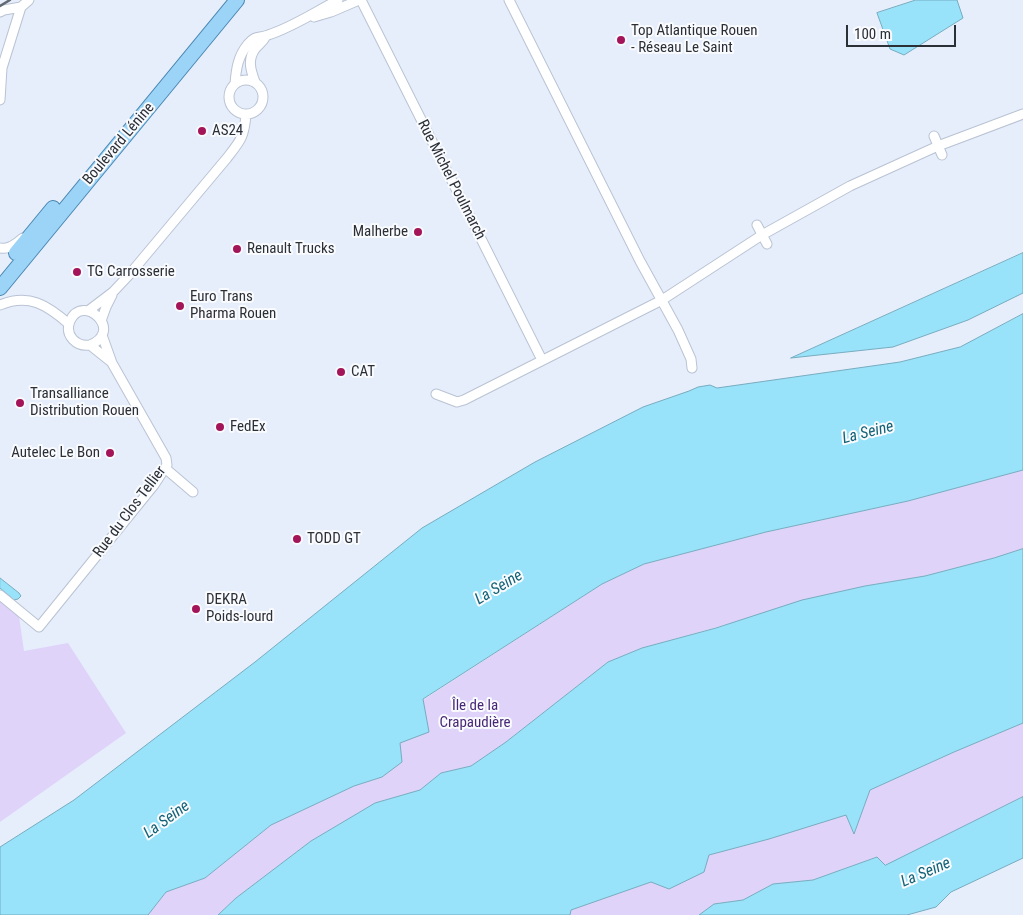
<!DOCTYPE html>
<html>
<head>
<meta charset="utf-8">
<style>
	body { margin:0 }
	#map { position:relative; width:1023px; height:915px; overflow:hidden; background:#e6eefc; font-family:"Roboto Condensed",sans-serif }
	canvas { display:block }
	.scale { position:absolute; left:846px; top:25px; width:110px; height:22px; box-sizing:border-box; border:2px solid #2b2f36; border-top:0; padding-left:6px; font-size:15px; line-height:18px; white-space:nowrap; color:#2b2f36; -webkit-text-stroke:4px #f9fbfe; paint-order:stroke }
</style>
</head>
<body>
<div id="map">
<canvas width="1023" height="915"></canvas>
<div class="scale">100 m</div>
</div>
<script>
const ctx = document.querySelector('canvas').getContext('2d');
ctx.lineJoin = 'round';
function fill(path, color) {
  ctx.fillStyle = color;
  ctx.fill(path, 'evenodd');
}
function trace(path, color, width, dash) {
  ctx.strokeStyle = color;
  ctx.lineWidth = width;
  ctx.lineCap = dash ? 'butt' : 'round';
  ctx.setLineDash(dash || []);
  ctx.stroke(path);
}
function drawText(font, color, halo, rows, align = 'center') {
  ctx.font = font + ' "Roboto Condensed",sans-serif';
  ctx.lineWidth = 4;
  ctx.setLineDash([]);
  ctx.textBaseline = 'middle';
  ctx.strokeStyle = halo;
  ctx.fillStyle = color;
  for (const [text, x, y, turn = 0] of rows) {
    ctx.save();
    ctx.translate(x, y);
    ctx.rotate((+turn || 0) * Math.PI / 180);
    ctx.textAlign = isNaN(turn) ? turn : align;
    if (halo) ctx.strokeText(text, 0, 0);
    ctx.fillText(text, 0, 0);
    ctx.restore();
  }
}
const green = new Path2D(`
	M1023,470V549L994,558L925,576L865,586L642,648L608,662L506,742L471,766L441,773L420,790L375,803L311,841L236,898L218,915H148L166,892L205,878L271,825L354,786L382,777L423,700L602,584L644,564L766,532L908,501Z
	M0,601L19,616L24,651L68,643L126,733L0,822Z
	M1023,723V797L885,865L876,857L813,880L773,884L743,900L714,904L699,915H570L571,910L651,882L709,855L769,839L846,814L854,833L870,790L954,752Z`);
const water = new Path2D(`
	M916,0H957L963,18L904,55L890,49L877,13Z
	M1023,253V293L968,320L893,347L791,358Z
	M1023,314V470L908,501L766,532L644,564L602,584L423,699L429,732L400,743L402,762L382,777L354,786L271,825L205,878L166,892L148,915H0V847L74,800L255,662L422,528L535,462L643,407L689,391L698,387L710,385L717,388L900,362L960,347Z
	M1023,549V723L954,752L870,790L854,834L846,815L769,839L709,855L704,872L669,889L651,882L571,910L570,915H218L236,898L311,841L375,803L420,790L441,773L471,766L506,742L608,662L642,648L716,628L802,600L865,586L925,576L994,558Z
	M0,578L19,593L21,596L18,599L14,600L0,588Z
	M1023,797V858L951,892L936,907L907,915H699L714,904L743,900L773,884L813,880L877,857L885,865Z`);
const street = new Path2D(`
	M361,0L542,360
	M509,0L640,261L678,330L691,359L692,368
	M0,12L4,10L21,7L29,0
	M314,17L331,12L359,0
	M229 97a17 17 0 1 1 34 0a17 17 0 1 1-34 0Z
	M255,82C251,71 247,60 255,49C259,44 263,42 266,36
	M235,84C236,69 238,56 248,44C257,34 258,39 268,35C293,27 315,12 338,0
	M0,100L2,68L21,7
	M934,136L942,155
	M757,225L767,244
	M0,248C9,250 16,243 23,238
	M0,305C29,293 47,305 69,324
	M88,311L113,292L129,275L227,158C241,140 244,137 246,115
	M101,321L106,307L112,295
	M90,345C125,331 83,292 70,321C64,336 77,347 90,345L110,361
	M436,394L457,402L464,400L662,300L762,235L850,186L938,146L1023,114
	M166,469L193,492
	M0,595L39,627L154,485L167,465L166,458L112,363L102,335`);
const primary = new Path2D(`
	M16,253L53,208
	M0,288L237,0`);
const rail = new Path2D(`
	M0,6L10,0`);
const markers = [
	[621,40,5,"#a31459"],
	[202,131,5,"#a31459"],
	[418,232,5,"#a31459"],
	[237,249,5,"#a31459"],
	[77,272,5,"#a31459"],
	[180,306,5,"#a31459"],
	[341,372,5,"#a31459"],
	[20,403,5,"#a31459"],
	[220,427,5,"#a31459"],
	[110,453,5,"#a31459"],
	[297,539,5,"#a31459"],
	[196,609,5,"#a31459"]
];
const poiNames = [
	["Top Atlantique Rouen",631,31],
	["- Réseau Le Saint",631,48],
	["AS24",212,131],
	["Malherbe",408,232,"right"],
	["Renault Trucks",247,249],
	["TG Carrosserie",87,272],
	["Euro Trans",190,297],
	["Pharma Rouen",190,314],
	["CAT",351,372],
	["Transalliance",30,394],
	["Distribution Rouen",30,411],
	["FedEx",230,427],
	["Autelec Le Bon",100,453,"right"],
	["TODD GT",307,539],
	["DEKRA",206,600],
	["Poids-lourd",206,617]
];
const streetNames = [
	["Boulevard Lénine",119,144,-50],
	["Rue Michel Poulmarch",451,180,63],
	["Rue du Clos Tellier",130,512,-53]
];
const parkNames = [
	["Île de la",475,706],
	["Crapaudière",475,723]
];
const waterNames = [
	["La Seine",868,433,-14],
	["La Seine",499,588,-31],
	["La Seine",167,820,-36],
	["La Seine",926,873,-23]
];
fill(green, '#dfd3fa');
fill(water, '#98e2fa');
trace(water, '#77acbf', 1);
trace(street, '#b9c3d3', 11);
trace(primary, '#4a87b1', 16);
trace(street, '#fff', 9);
trace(primary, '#9cd4f8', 14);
trace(rail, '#636972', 2.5);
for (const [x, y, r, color] of markers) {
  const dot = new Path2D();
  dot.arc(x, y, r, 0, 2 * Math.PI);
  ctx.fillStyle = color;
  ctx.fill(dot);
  trace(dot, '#f9fbfe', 2);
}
drawText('15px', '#2b2f36', '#f9fbfe', poiNames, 'left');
drawText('15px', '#2b2f36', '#f9fbfe', streetNames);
drawText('15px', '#482776', '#f9fbfe', parkNames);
drawText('italic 16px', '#126176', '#f9fbfe', waterNames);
</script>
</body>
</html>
